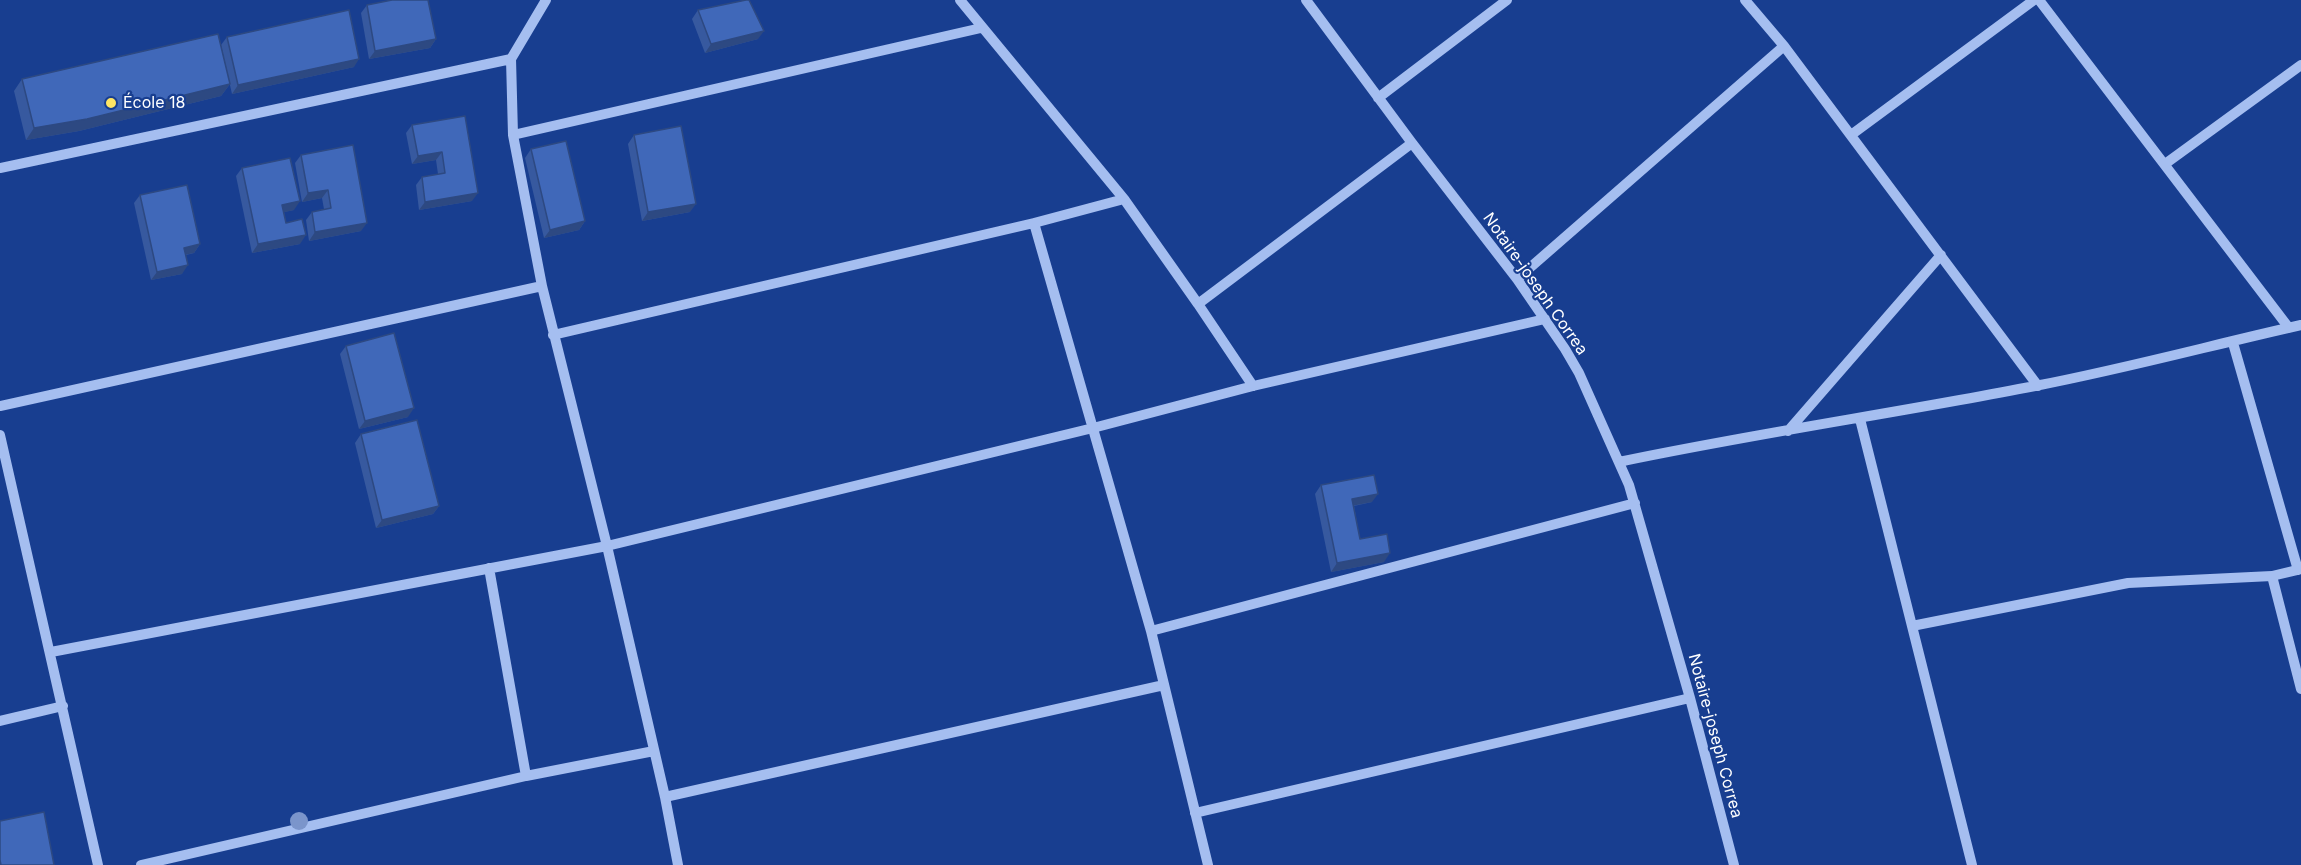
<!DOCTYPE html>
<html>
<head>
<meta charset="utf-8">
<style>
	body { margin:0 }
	canvas { display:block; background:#183e90 }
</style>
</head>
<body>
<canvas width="2301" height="865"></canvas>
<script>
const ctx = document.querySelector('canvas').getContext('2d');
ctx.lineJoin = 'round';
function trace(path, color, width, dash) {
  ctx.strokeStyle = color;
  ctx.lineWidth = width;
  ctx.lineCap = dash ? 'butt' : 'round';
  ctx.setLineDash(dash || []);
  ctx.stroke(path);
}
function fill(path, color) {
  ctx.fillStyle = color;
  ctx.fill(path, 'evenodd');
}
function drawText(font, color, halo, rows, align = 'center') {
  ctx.font = font + ' Inter,sans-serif';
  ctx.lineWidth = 4.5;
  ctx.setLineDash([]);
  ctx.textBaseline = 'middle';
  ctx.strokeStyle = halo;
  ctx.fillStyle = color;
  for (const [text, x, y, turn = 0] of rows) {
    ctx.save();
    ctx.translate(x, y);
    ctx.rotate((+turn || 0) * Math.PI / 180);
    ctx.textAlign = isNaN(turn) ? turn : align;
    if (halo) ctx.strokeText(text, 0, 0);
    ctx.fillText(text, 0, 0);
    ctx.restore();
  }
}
const minor = new Path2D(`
	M546,0L511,59L513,135L542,286L607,546L665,797L678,865
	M960,0L1124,199L1198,304L1253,386
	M1306,0L1412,143L1517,279L1565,349L1579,373L1629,485L1690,698L1734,865
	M1745,0L1784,46L2038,386
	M2039,0L2289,328
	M1378,98L1507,0
	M513,135L981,28
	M1851,135L2034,0
	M2165,164L2301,65
	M0,168L511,59
	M1034,223L1151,631L1208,865
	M1517,279L1784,46
	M1198,304L1412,143
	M553,335L1034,223L1124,199
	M2233,343L2298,570
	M0,406L542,286
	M1860,419L1972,865
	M1788,431L1941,255
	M0,435L98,865
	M1619,462C1757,433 1897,413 2035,386C2124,369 2212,345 2301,325
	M489,568L526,776
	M2272,576L2301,689
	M1912,626L2128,583L2272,576L2301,569
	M1151,631L1635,503
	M51,652L607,546L1093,428L1253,386L1545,319
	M0,721L63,706
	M665,797L1164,685
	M1195,813L1690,698
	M141,865L526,776L654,751`);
const trees = [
	[299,821]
];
const wall = new Path2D(`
	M367,5L436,39L430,48L369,59L361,13Z
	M698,10L758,39L705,53L692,19Z
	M227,37L354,67L232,94L221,45Z
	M22,79L230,84L221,96L79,131L26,140L14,91Z
	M465,116L472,201L419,210L416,185L422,177L438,174L436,160L412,164L406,133L412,125Z
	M634,135L690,212L642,221L628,144Z
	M531,149L585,221L579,230L544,238L525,158Z
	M301,155L361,231L309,241L306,220L312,212L324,209L322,198L302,202L295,163Z
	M242,168L294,210L284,212L286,223L300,244L252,253L236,176Z
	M140,195L200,244L194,253L186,255L182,274L151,280L134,203Z
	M346,346L408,417L359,429L340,354Z
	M361,434L439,506L433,514L376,528L355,443Z
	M1321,485L1372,502L1354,506L1360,539L1384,562L1331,572L1315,494Z`);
const shadedWall = new Path2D(`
	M764,31L758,39L705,53L711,44Z
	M436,39L430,48L369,59L375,51Z
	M359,59L354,67L232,94L238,85Z
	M230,84L221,96L79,131L26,140L34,128Z
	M442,152L436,160L412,164L418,156Z
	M328,190L322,198L302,202L308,193Z
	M478,193L472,201L419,210L425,202Z
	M300,201L294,210L276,214L282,205Z
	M696,204L690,212L642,221L648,212Z
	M585,221L579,230L544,238L550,230Z
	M367,223L361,231L309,241L315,232Z
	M306,235L300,244L252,253L258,244Z
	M200,244L194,253L178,256L184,248Z
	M188,265L182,274L151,280L157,272Z
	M414,408L408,417L359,429L365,421Z
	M1378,494L1372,502L1346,507L1352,499Z
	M439,506L433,514L376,528L382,520Z
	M1390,553L1384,562L1331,572L1337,563Z`);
const building = new Path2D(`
	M392,0H428L436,39L375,51L367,5Z
	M746,0H749L764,31L711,44L698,10Z
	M349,10L359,59L238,85L227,37Z
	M218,34L230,84L87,119L34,128L22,79Z
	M465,116L478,193L425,202L422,177L445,173L442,152L418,156L412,125Z
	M681,126L696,204L648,212L634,135Z
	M566,141L585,221L550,230L531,149Z
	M353,145L367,223L315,232L312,212L331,208L328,190L308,193L301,155Z
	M290,158L300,201L282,205L286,223L302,219L306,235L258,244L242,168Z
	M187,185L200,244L184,248L188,265L157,272L140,195Z
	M394,333L414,408L365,421L346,346Z
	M417,420L439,506L382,520L361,434Z
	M1374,475L1378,494L1352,499L1360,539L1387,534L1390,553L1337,563L1321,485Z
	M44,812L54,865H1L0,860V821Z`);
const markers = [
	[111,103,6,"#ffe564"]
];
const poiNames = [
	["École 18",123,103]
];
const streetNames = [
	["Notaire-joseph Correa",1535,284,55],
	["Notaire-joseph Correa",1715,736,75]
];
trace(minor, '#a5bef0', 10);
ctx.fillStyle = '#7b95cb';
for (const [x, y] of trees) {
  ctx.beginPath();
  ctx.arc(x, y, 9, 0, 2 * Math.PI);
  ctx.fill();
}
fill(wall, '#37599f');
fill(shadedWall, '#2d4982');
fill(building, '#4068b9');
trace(building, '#2d4982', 1.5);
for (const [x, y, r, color] of markers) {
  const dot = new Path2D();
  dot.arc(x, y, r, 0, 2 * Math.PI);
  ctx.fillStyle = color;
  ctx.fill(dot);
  trace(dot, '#183e90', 2);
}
drawText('16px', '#fff', '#183e90', poiNames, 'left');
drawText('16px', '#fff', '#183e90', streetNames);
</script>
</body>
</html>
